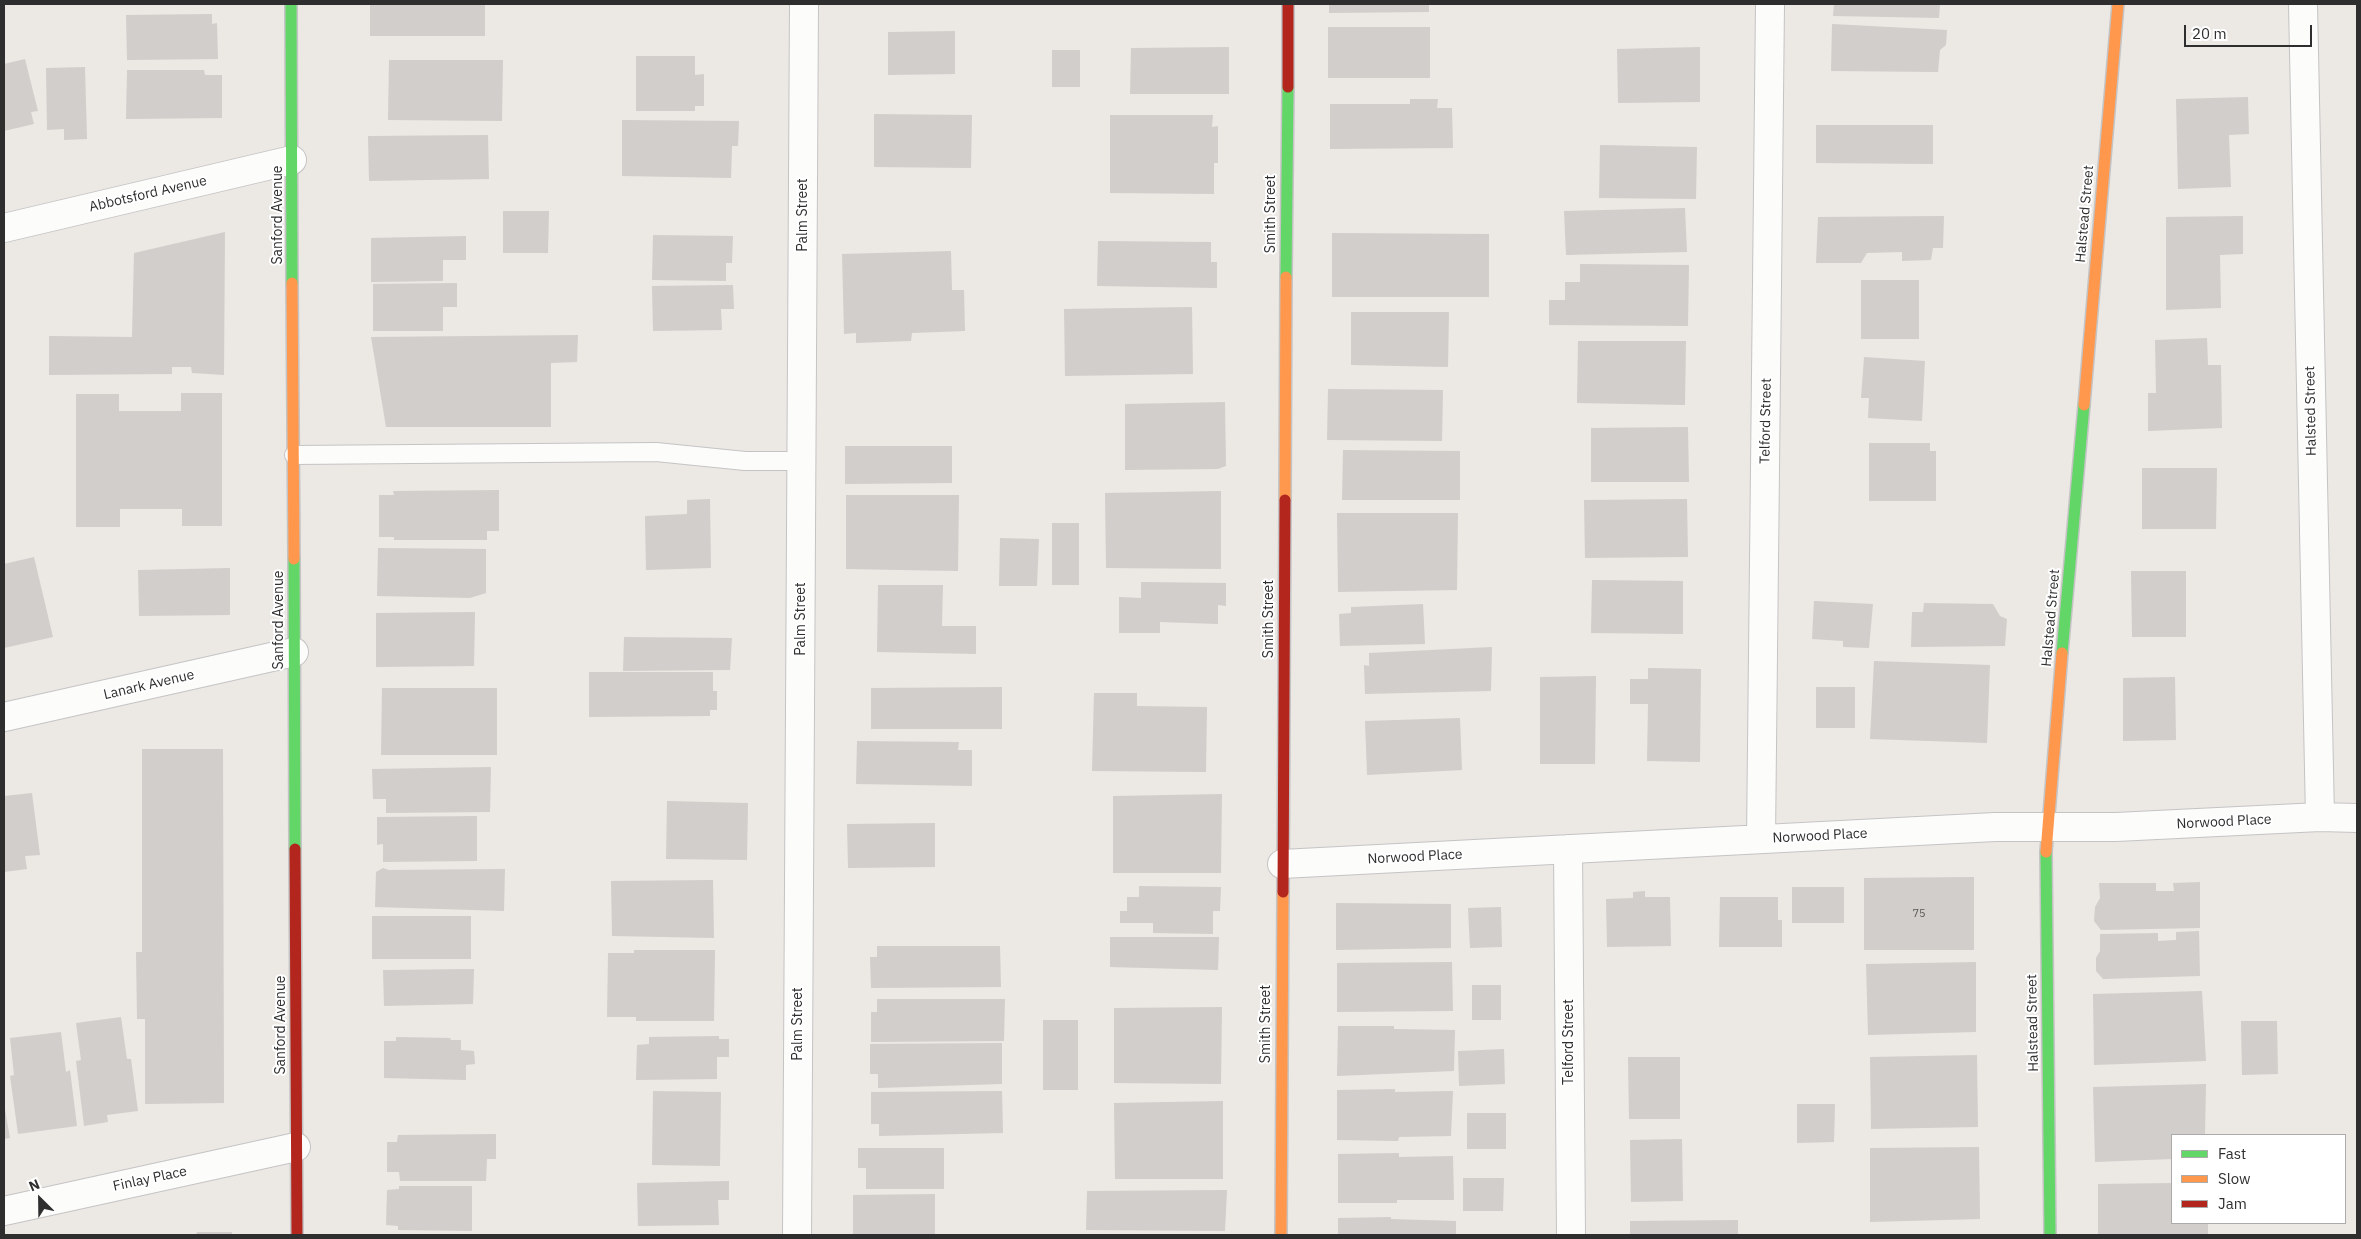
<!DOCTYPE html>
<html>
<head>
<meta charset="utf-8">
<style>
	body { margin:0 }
	#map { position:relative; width:2361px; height:1239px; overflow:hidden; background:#ece8e4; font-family:"IBM Plex Sans",sans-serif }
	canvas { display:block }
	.frame { position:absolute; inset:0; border:5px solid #2e2e2e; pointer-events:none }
	.legend { position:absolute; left:2171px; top:1134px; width:175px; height:90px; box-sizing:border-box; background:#fff; border:1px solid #ababab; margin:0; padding:6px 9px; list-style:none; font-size:15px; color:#2e2e2e }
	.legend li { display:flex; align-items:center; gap:10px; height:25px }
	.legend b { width:25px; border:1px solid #ababab }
	.north { position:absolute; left:15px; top:1174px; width:50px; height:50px; -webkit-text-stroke:4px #fff; paint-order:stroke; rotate:337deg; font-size:14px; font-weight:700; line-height:20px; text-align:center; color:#2e2e2e }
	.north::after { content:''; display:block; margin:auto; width:18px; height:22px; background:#2e2e2e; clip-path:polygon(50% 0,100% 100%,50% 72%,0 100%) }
	.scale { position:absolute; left:2184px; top:25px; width:128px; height:22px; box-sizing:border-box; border:2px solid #2e2e2e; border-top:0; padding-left:6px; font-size:15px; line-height:18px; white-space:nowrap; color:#2e2e2e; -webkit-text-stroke:4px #fff; paint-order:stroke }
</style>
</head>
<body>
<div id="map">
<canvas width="2361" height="1239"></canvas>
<div class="frame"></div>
<ul class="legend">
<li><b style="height:6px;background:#63d668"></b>Fast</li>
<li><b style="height:6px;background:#ff974d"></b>Slow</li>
<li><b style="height:6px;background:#b3261e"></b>Jam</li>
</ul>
<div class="north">N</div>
<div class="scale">20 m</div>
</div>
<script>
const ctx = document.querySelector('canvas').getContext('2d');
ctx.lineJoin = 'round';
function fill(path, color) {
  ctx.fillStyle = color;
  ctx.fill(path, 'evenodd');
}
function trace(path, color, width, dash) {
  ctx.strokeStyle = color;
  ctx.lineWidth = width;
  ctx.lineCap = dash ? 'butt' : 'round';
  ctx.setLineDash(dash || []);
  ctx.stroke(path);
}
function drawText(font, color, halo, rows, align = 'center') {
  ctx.font = font + ' "IBM Plex Sans",sans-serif';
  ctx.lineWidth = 4;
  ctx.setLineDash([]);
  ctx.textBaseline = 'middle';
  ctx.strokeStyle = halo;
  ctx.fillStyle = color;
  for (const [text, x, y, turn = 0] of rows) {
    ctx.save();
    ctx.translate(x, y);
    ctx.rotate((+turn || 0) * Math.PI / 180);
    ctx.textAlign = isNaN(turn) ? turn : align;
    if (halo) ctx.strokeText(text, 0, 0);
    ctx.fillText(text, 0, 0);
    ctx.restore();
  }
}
const building = new Path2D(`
	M370,4H485V36H370Z
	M1329,4H1429V12L1329,13Z
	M1834,4H1940L1939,18L1833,16Z
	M212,14V24L217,23L218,59L127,60L126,15Z
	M1832,24L1947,30L1946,45L1940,50L1938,72L1831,71Z
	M1328,27H1430V78H1328Z
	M955,31V74L888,75V32Z
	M1229,47V94H1130L1131,48Z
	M1700,47V102L1618,103L1617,49Z
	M1052,50H1080V87H1052Z
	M636,56H695V75L704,74V106H695V111H636Z
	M25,59L38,111L31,112L34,124L4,131V64Z
	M389,60H503L502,121L388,120Z
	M85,67L87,139L64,140V129L47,130L46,68Z
	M127,70H204L205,75H222V118L126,119Z
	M2248,97L2249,134L2229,135L2231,187L2178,189L2176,99Z
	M1410,99H1438L1437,108H1452L1453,148L1330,149V104H1410Z
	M874,114L972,115L971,168L874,167Z
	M1110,115H1213L1212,127L1218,126V163H1214V194L1110,193Z
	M622,120L739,121L738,146H732L731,178L622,176Z
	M1816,125H1933V164L1816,163Z
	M488,135L489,179L369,181L368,136Z
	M1600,145L1697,147L1696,199L1599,198Z
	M1685,208L1687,252L1566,255L1564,211Z
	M503,211H549L548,253H503Z
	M1944,216L1943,248H1933L1931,260L1902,261V252L1867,253L1861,263H1816L1818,217Z
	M2243,216V254L2220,255L2221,308L2166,310V217Z
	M225,232L224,375L192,373L191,367H172V374L49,375V336L132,337L134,253Z
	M1332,233L1489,234V297H1332Z
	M653,235L733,236L732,263H726V281L652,280Z
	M466,236V260H443V281L371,282V238Z
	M1098,241L1211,242V262H1217V288L1097,286Z
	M951,251L952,290H964L965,331L912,333L911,341L856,343V333L844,334L842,254Z
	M1580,264L1689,265L1688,326L1549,325V300H1565V282H1580Z
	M1861,280H1919V339H1861Z
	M457,283V307H443V331H373V284Z
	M733,285L734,309H721L722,330L653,331L652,286Z
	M1192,307L1193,374L1065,376L1064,309Z
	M1351,312H1449L1448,367L1351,365Z
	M578,335L577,362L551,363V427H386L371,337Z
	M2207,338L2208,365H2221L2222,428L2148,431V393H2156L2155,340Z
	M1578,341H1686L1685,405L1577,403Z
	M1864,357L1925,361L1922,421L1868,418L1869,398H1861Z
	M1328,389L1443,390L1442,441L1327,440Z
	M181,393H222V526H182V509H120V527H76V394H119V411H181Z
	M1225,402L1226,466L1218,469L1125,470V404Z
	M1688,427L1689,482H1591V428Z
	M1869,443H1930V451H1936V501H1869Z
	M845,446H952V483L845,484Z
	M1343,450L1460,451V500H1342Z
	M2142,468H2217L2216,529H2142Z
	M499,490V531H487V540H394V537H379V495H394L393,491Z
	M1221,491V569L1106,568L1105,493Z
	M846,495H959L958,571L846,569Z
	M710,499L711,568L646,570L645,516L687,514V500Z
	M1687,499L1688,557L1585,558L1584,500Z
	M1337,513H1458L1457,590L1338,592Z
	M1052,523H1079V585H1052Z
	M1000,538L1039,539L1037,586H999Z
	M378,548L486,549V593L470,598L377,596Z
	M34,557L53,637L4,648V564Z
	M230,568V615L139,616L138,570Z
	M2131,571H2186V637H2132Z
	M1592,580L1683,581V634L1591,633Z
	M1141,582L1226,583V606L1218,605V624L1160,622V633H1119V597L1141,598Z
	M878,585H943L942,626H976V654L877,652Z
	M1814,601L1873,604L1869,648L1843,647V641L1812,639Z
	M1924,603L1993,604L2000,616L2007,619L2005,646L1911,647L1912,612H1923Z
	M1423,604L1425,644L1340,646L1339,614L1351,613V607Z
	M475,612L474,666L376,667V613Z
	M624,637L732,638L730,670L623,671Z
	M1492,647L1491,691L1365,694L1364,665L1369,666V653Z
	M1874,661L1990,665L1987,743L1870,739Z
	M1648,668L1701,669L1700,762L1647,761L1648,704H1630V679H1648Z
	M589,672H713V691H717V710H710V716L589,717Z
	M1596,676L1595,764H1540V677Z
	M2175,677L2176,740L2123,741V678Z
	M1002,687V729H871V688Z
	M1816,687H1855V728H1816Z
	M382,688H497V755H381Z
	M1094,693H1137V706L1207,707L1206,772L1092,771Z
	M1460,718L1462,770L1367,775L1365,721Z
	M857,741L959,742L958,750H972V786L856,784Z
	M142,749H223L224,1103L145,1104V1019H137L136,952H142Z
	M491,767L490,812L386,813V799H373L372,769Z
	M32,793L40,855L25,856L27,869L4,872V796Z
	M1222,794L1221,873H1113V796Z
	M667,801L748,803L747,860L666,859Z
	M477,816V861L383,862V844L377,845V817Z
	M935,823V867L848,868L847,824Z
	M383,868L389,870L505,869L504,911L375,907L376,872Z
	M1974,877V950H1864V878Z
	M713,880L714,938L612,936L611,881Z
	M2200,882V928L2101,930L2094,921L2095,907L2100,898L2099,883H2156V891H2174L2173,883Z
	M1139,886L1221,887L1220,911H1213V934L1153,933V923H1120V911H1127V897H1139Z
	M1792,887H1844V923H1792Z
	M1645,891V897H1670L1671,946L1607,947L1606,899L1633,898V892Z
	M1720,897H1778V920H1782V947H1719Z
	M1336,903L1451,904V948L1336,950Z
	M1501,907L1502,947L1470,948L1468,908Z
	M372,916H471V959H372Z
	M2199,931L2200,976L2103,979L2096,971V958L2100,951V934L2158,933V941L2176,940V932Z
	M1110,937H1219L1218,970L1110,967Z
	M877,946H1000L1001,987L871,988L870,957H877Z
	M634,950H715L714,1021H636V1017H607L608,953H634Z
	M1452,962L1453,1011L1337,1012V963Z
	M1976,962V1032L1868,1035L1866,964Z
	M474,969L473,1004L384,1006L383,970Z
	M1472,985H1501V1020H1472Z
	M2202,991L2206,1061L2094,1065L2093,994Z
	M877,999H1005L1004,1041L871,1042V1012H877Z
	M1222,1007L1221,1084L1114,1083V1008Z
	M121,1017L127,1059H131L138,1111L107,1115L108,1122L84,1126L76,1061L81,1060L76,1023Z
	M1043,1020H1078V1090H1043Z
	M2241,1021H2277L2278,1074L2242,1075Z
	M1338,1026H1394V1029L1455,1030L1454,1071L1337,1076Z
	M61,1032L66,1072L70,1070L77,1126L18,1134L10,1076L14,1075L10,1038Z
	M719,1036V1039H729V1057H717V1079L636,1080L637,1045L649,1044V1037Z
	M396,1037L450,1038L451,1040H461V1050L474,1051L475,1064L466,1065V1080L384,1078V1041H396Z
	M1002,1043V1084L878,1088V1074H870V1044Z
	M1504,1049L1505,1084L1459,1086L1458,1051Z
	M1977,1055L1978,1127L1871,1129L1870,1057Z
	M1628,1057H1680V1119H1629Z
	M2206,1084L2205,1135H2172V1159L2095,1162L2093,1087Z
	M1395,1089V1092L1453,1091L1451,1136L1399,1137L1398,1141L1337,1140V1090Z
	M653,1091L721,1092L720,1166L652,1165Z
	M1002,1091L1003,1133L879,1136V1124H871V1092Z
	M1223,1101V1179H1115L1114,1103Z
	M4,1104L10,1138L4,1139Z
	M1797,1104H1835L1834,1142L1797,1143Z
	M1467,1113H1506V1149H1467Z
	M496,1134V1159H487L486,1181H400L399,1172H387V1142H397L398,1135Z
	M1682,1139L1683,1201L1631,1202L1630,1140Z
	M1979,1147L1980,1219L1870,1222V1148Z
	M858,1148H944V1189H866V1168H858Z
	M1399,1153V1157L1453,1156L1454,1200H1397V1203H1338V1154Z
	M1463,1178H1504L1503,1211H1463Z
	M729,1181V1200H718L719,1225L638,1226L637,1183Z
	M2172,1183V1223H2208V1235H2098V1184Z
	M399,1186H472V1231L398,1230V1226L386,1225L387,1190L399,1189Z
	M1227,1190L1225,1231L1086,1230L1087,1191Z
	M935,1194V1235H853V1195Z
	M1391,1217V1219L1456,1221V1235H1338V1218Z
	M1738,1220V1235H1630V1221Z
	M197,1232H232V1235H196Z`);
const lane = new Path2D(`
	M294,455L656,452L745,461H802`);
const street = new Path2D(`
	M2303,4L2320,817
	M4,228L292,160
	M4,717L294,652
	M1761,839L1770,4
	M1568,849L1571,1235
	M1282,864L1995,827H2116L2320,817L2357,818
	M4,1211L296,1147
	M797,1235L804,4`);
const fast = new Path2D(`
	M291,4L292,283
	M1286,277L1288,87
	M294,559L295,849
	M2062,653L2084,405
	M2046,852L2050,1235`);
const slow = new Path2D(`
	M292,283L294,559
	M2084,405L2118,4
	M1285,500L1286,277
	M2046,852L2062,653
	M1281,1235L1283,892`);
const jam = new Path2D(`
	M1288,87V4
	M295,849L297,1235
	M1283,892L1285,500`);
const numberNames = [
	["75",1919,914]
];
const streetNames = [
	["Abbotsford Avenue",148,194,-13],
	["Smith Street",1271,214,-90],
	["Halstead Street",2085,214,-85],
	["Sanford Avenue",278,215,-90],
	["Palm Street",803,215,-90],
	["Halsted Street",2311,411,-91],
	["Telford Street",1766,421,-89],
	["Halstead Street",2051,618,-85],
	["Palm Street",801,619,-90],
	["Smith Street",1269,619,-90],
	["Sanford Avenue",279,620,-90],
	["Lanark Avenue",149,685,-13],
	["Norwood Place",2224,822,-3],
	["Norwood Place",1820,836,-3],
	["Norwood Place",1415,857,-3],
	["Halstead Street",2033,1023,-91],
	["Palm Street",798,1024,-90],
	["Smith Street",1266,1024,-90],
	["Sanford Avenue",281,1025,-90],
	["Telford Street",1569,1042,-90],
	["Finlay Place",150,1179,-12]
];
fill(building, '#d1cecb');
trace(lane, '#c5c4c5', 20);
trace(street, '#c5c4c5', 30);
trace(fast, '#c5c4c5', 14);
trace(slow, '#c5c4c5', 14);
trace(jam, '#c5c4c5', 14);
trace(lane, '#fcfcfb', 18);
trace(street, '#fcfcfb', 28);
trace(fast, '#63d668', 11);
trace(slow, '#ff974d', 11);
trace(jam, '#b3261e', 11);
drawText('11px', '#585857', null, numberNames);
drawText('14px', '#2e2e2e', '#fff', streetNames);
</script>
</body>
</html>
